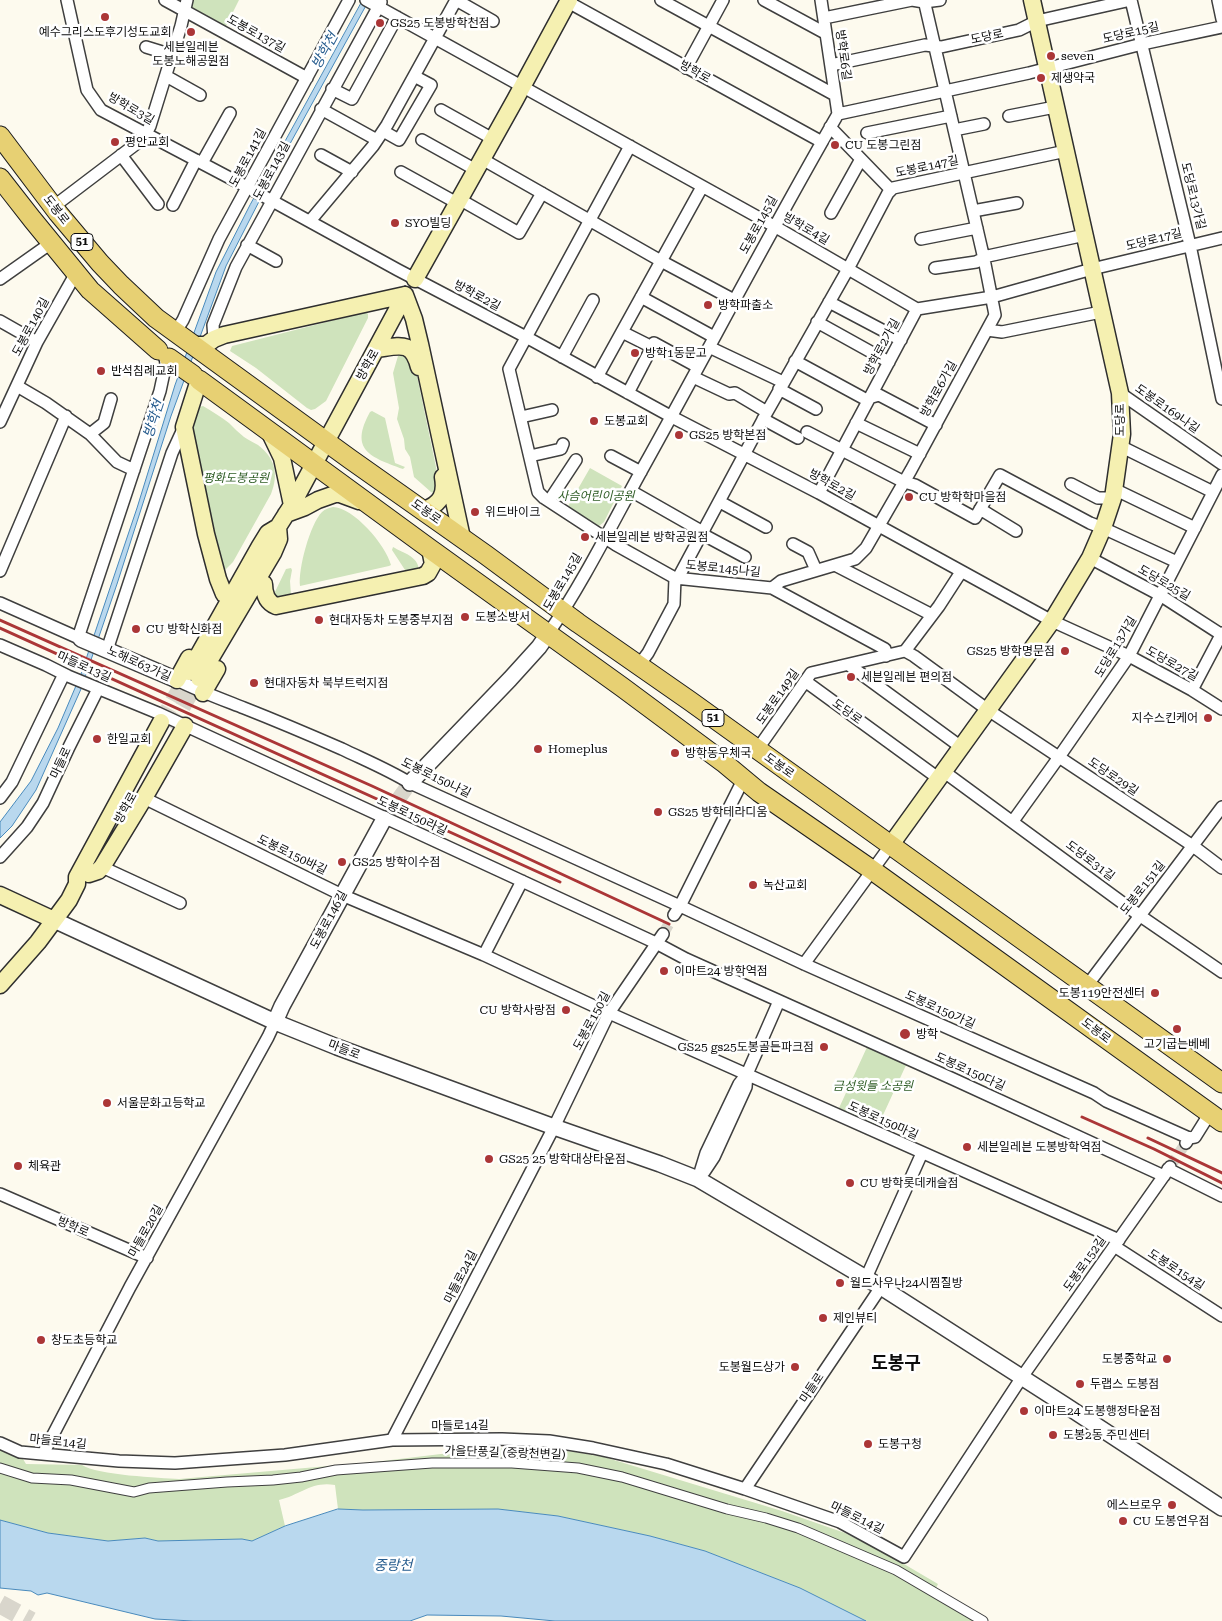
<!DOCTYPE html>
<html>
<head>
<meta charset="utf-8">
<style>
	body { margin:0 }
	canvas { display:block; background:#fdfaee }
</style>
</head>
<body>
<canvas width="1222" height="1621"></canvas>
<script>
const ctx = document.querySelector('canvas').getContext('2d');
ctx.lineJoin = 'round';
function fill(path, color) {
  ctx.fillStyle = color;
  ctx.fill(path, 'evenodd');
}
function trace(path, color, width, dash) {
  ctx.strokeStyle = color;
  ctx.lineWidth = width;
  ctx.lineCap = dash ? 'butt' : 'round';
  ctx.setLineDash(dash || []);
  ctx.stroke(path);
}
function drawText(font, color, halo, rows, align = 'center') {
  ctx.font = font + ' "Roboto Serif","Noto Sans KR",serif';
  ctx.lineWidth = 5;
  ctx.setLineDash([]);
  ctx.textBaseline = 'middle';
  ctx.strokeStyle = halo;
  ctx.fillStyle = color;
  for (const [text, x, y, turn = 0] of rows) {
    ctx.save();
    ctx.translate(x, y);
    ctx.rotate((+turn || 0) * Math.PI / 180);
    ctx.textAlign = isNaN(turn) ? turn : align;
    if (halo) ctx.strokeText(text, 0, 0);
    ctx.fillText(text, 0, 0);
    ctx.restore();
  }
}
const green = new Path2D(`
	M190,0H239L225,28L188,8Z
	M366,312L368,314V318L326,401L315,409L311,410L307,408L256,368L230,351L232,346Z
	M402,354L415,366L437,472L435,494L431,492L414,477L410,457L405,449L404,439L397,419L399,408L393,373L398,356Z
	M203,406C212,411 221,417 229,423C234,428 239,433 244,437C248,440 253,442 258,445C275,458 279,474 271,494L233,562L224,571L221,570L192,435L196,408Z
	M372,411L385,418L395,463L405,467L403,469C370,457 349,450 370,412Z
	M590,468L622,486L604,522L599,526L567,508Z
	M333,507C353,507 386,545 391,565L389,566L300,586C298,569 310,524 322,512C325,509 329,508 333,507Z
	M393,547C403,553 418,556 419,570L407,573L392,550Z
	M291,568L292,570L290,581L291,595L276,599L274,594L286,569Z
	M868,1045L907,1063L878,1126L839,1108Z
	M521,1447L574,1452L604,1457L782,1511L845,1533L887,1554L938,1584L933,1594L977,1621H866L800,1588L705,1551L650,1536L558,1516L498,1509L363,1510L338,1509L335,1485C311,1481 301,1495 279,1500L285,1526L252,1541L242,1539L158,1541L145,1538L108,1541L48,1533L0,1520V1450L23,1459L26,1464L82,1465C97,1475 160,1478 179,1479L374,1462L466,1451Z`);
const water = new Path2D(`
	M363,0H369L269,182L226,266L171,416L117,584L81,689L36,790L12,826L0,838V822L31,781L58,728L81,674L137,508L175,385L216,272L250,205Z
	M338,1509L363,1510L498,1509L558,1516L650,1536L705,1551L800,1588L866,1621H555L501,1616L427,1615L410,1621H193L155,1619L47,1593L38,1595L31,1591L0,1588V1520L48,1533L108,1541L145,1538L158,1541L242,1539L252,1541L285,1526Z`);
const minorTunnel = new Path2D(`
	M663,934L674,915
	M1170,1167L1185,1144`);
const tertiaryTunnel = new Path2D(`
	M384,819L410,783`);
const secondaryTunnel = new Path2D(`
	M161,722L189,672
	M171,728L199,678`);
const trunkTunnel = new Path2D(`
	M0,1604L31,1621`);
const pedestrian = new Path2D(`
	M0,1468L32,1478L71,1480L134,1492L149,1488L227,1482L273,1480L301,1477L336,1470L432,1463H512L578,1468L622,1477L727,1509L766,1518L798,1528L896,1570L983,1621`);
const minor = new Path2D(`
	M67,0L87,90L101,110L247,187L398,270L526,337L672,417L819,493L1052,621L1129,656L1192,690L1222,709
	M165,0L307,78
	M366,0L774,226L917,309L992,297L1092,269L1222,238
	M456,0L493,21
	M661,0L835,95
	M764,0L825,33
	M821,0L838,114
	M1131,0L1190,245L1222,399
	M1218,0L1222,19
	M568,2L822,142
	M824,18L912,0L924,2L940,0
	M146,47L172,55
	M831,65L925,45L941,47L1019,30L1037,21L1131,0
	M686,68L723,0
	M166,76L200,95
	M332,89L352,99L397,17
	M321,109L377,140
	M441,110L493,139
	M1009,116L1055,107
	M830,127L891,190
	M954,130L984,124
	M383,131L399,140L431,85L414,76
	M867,133L951,116
	M422,140L476,170
	M630,146L509,369L538,492L544,498L616,545L675,578L772,588L781,581L855,559L866,548L911,470L995,315L984,259L924,0
	M121,155L158,204
	M321,155L352,172
	M482,159L661,261L734,300
	M202,163L230,113
	M401,172L457,203
	M459,199L519,233L542,193
	M173,205L196,160
	M53,207L136,144L146,134L150,126L181,26L187,0
	M973,211L1017,203
	M831,213L861,159
	M310,221L373,146L387,125L456,0
	M921,239L977,228
	M247,245L276,261
	M935,268L976,262L988,256L1085,235
	M0,279L51,243
	M641,297L714,337
	M829,302L901,340
	M0,321L37,342
	M817,322L889,362
	M987,330L1002,332L1101,312
	M176,331L183,320L219,239L349,0
	M622,332L652,347L654,343L698,367
	M214,339L213,325L236,267L381,2
	M709,347L783,382
	M562,357L593,300
	M795,361L865,399L879,395L936,425
	M597,377L702,187
	M693,377L729,394L735,393L767,412
	M17,386L46,403L90,434L104,423L111,399
	M779,389L816,409
	M628,393L652,347
	M1120,393L1222,464
	M521,417L552,410
	M763,419L798,438
	M0,422L37,342L76,273
	M856,423L920,454
	M807,432L904,482L915,485L975,518L1000,475L1090,523L1103,528L1177,562
	M90,434L117,462L134,470
	M1120,446L1213,492
	M530,456L561,449L563,444
	M611,456L641,472
	M1071,484L1098,498H1113
	M1114,489L1195,528
	M631,491L703,532
	M819,493L917,309
	M549,501L576,460
	M720,502L766,527
	M980,509L1016,531
	M702,534L745,557
	M793,544L808,552L816,570
	M1090,558L1160,595L1222,635
	M835,565L932,615
	M0,571L66,416
	M678,578L767,412L848,269L888,193L893,188L1066,151
	M772,588L885,649L886,656
	M0,603L81,639
	M548,634C584,581 613,522 644,466C709,349 771,230 838,114L1029,73L1142,44L1222,27
	M78,638L160,391L166,363L164,354
	M0,645L46,665L68,676L158,713L656,943L686,959L953,1079L1164,1176
	M107,650L172,453L184,427
	M905,651L914,656L988,710L1193,846L1222,868
	M639,665L648,653L674,604L675,578
	M849,665L961,747
	M177,680C199,691 221,699 244,708C277,721 310,735 342,749C365,760 389,770 410,783L680,906L804,964L1094,1093L1106,1101L1189,1138
	M805,681L938,778
	M1192,690L1222,633
	M757,750L811,673L905,651L939,606L961,572
	M943,771L1139,915L1222,972
	M0,798L12,782L64,674
	M144,798L342,895L484,955L609,1013L1119,1240
	M1013,821L1059,757L1129,656L1222,475
	M0,857L27,827L43,803L69,747L98,689
	M102,867L180,903
	M674,915L680,906L743,780
	M484,955L522,881
	M804,964L890,846
	M1086,987L1222,807
	M1186,1143L1189,1138L1195,1137L1210,1113
	M1168,1169L1222,1196
	M704,1172L714,1157L746,1087L747,1074
	M698,1179L706,1153L739,1084L747,1074L779,1001
	M0,1194L147,1258
	M1114,1246L1222,1316
	M866,1278L922,1153
	M392,1440L554,1127L609,1013L663,934
	M0,1443L20,1452L119,1461L175,1463L285,1455L392,1440L502,1439L549,1441L593,1448L666,1464L745,1489L840,1522L904,1557L1022,1377L1170,1167
	M43,1454L130,1287L268,1037L275,1022
	M745,1489L881,1287`);
const tertiary = new Path2D(`
	M81,639L177,680
	M410,783L510,679L539,647L548,634
	M54,920L275,1022L337,1047L554,1127L660,1164L698,1179L881,1287L1065,1405L1222,1508
	M275,1022L282,1006L384,819`);
const secondary = new Path2D(`
	M415,279L515,100L569,0
	M405,295L414,319L420,344L462,538
	M194,345H206L214,339L224,335L405,295
	M376,349C400,346 412,340 419,367
	M193,375L199,380L184,427L206,534L218,579L224,594
	M269,431L282,458L292,505
	M424,510C441,504 446,494 443,477
	M286,514L305,507L318,500L335,494H340L359,501
	M264,584C264,593 266,602 276,606L423,576L428,573L433,564L430,549
	M189,672L260,546L268,533L278,527L292,505L405,295
	M199,678L273,553L279,539L278,527
	M177,680L189,658
	M203,693L217,669
	M890,846L1052,621L1090,558L1103,528L1113,498L1122,434L1120,393L1032,0
	M89,874L98,871L102,867L144,798L185,726
	M0,895L54,920
	M0,985L38,942L69,900L77,884V877L161,722`);
const primary = new Path2D(`
	M0,136L58,213L100,263L121,285L156,318L350,459L486,555L578,623L690,701L1222,1083
	M0,178L32,219L90,290L158,350
	M169,358L193,375
	M199,380L430,549L622,687L723,762L759,792L872,870L1222,1122`);
const rail = new Path2D(`
	M0,620L372,786L669,924
	M0,628L560,882
	M1082,1117L1154,1149L1222,1183
	M1148,1138L1222,1173`);
const markers = [
	[105,17,5,"#ab3637"],
	[380,23,5,"#ab3637"],
	[191,32,5,"#ab3637"],
	[1051,56,5,"#ab3637"],
	[1041,78,5,"#ab3637"],
	[115,142,5,"#ab3637"],
	[835,145,5,"#ab3637"],
	[395,223,5,"#ab3637"],
	[708,305,5,"#ab3637"],
	[635,353,5,"#ab3637"],
	[101,371,5,"#ab3637"],
	[594,421,5,"#ab3637"],
	[679,435,5,"#ab3637"],
	[909,497,5,"#ab3637"],
	[475,512,5,"#ab3637"],
	[585,537,5,"#ab3637"],
	[465,617,5,"#ab3637"],
	[319,620,5,"#ab3637"],
	[136,629,5,"#ab3637"],
	[1065,651,5,"#ab3637"],
	[851,677,5,"#ab3637"],
	[254,683,5,"#ab3637"],
	[1208,718,5,"#ab3637"],
	[97,739,5,"#ab3637"],
	[538,749,5,"#ab3637"],
	[675,753,5,"#ab3637"],
	[658,812,5,"#ab3637"],
	[342,862,5,"#ab3637"],
	[753,885,5,"#ab3637"],
	[664,971,5,"#ab3637"],
	[1155,993,5,"#ab3637"],
	[566,1010,5,"#ab3637"],
	[1177,1029,5,"#ab3637"],
	[905,1034,6,"#ab3637"],
	[824,1047,5,"#ab3637"],
	[107,1103,5,"#ab3637"],
	[967,1147,5,"#ab3637"],
	[489,1159,5,"#ab3637"],
	[18,1166,5,"#ab3637"],
	[850,1183,5,"#ab3637"],
	[840,1283,5,"#ab3637"],
	[823,1318,5,"#ab3637"],
	[41,1340,5,"#ab3637"],
	[1167,1359,5,"#ab3637"],
	[795,1367,5,"#ab3637"],
	[1080,1384,5,"#ab3637"],
	[1024,1411,5,"#ab3637"],
	[1053,1435,5,"#ab3637"],
	[868,1444,5,"#ab3637"],
	[1172,1505,5,"#ab3637"],
	[1123,1521,5,"#ab3637"]
];
const shields = [
	[82,242,22],
	[713,718,22]
];
const shieldNames = [
	["51",82,242],
	["51",713,718]
];
const poiNames = [
	["GS25 도봉방학천점",390,23],
	["예수그리스도후기성도교회",105,32,"center"],
	["세븐일레븐",191,47,"center"],
	["도봉노해공원점",191,61,"center"],
	["seven",1061,56],
	["제생약국",1051,78],
	["평안교회",125,142],
	["CU 도봉그린점",845,145],
	["SYO빌딩",405,223],
	["방학파출소",718,305],
	["방학1동문고",645,353],
	["반석침례교회",111,371],
	["도봉교회",604,421],
	["GS25 방학본점",689,435],
	["CU 방학학마을점",919,497],
	["위드바이크",485,512],
	["세븐일레븐 방학공원점",595,537],
	["도봉소방서",475,617],
	["현대자동차 도봉중부지점",329,620],
	["CU 방학신화점",146,629],
	["GS25 방학명문점",1055,651,"right"],
	["세븐일레븐 편의점",861,677],
	["현대자동차 북부트럭지점",264,683],
	["지수스킨케어",1198,718,"right"],
	["한일교회",107,739],
	["Homeplus",548,749],
	["방학동우체국",685,753],
	["GS25 방학테라디움",668,812],
	["GS25 방학이수점",352,862],
	["녹산교회",763,885],
	["이마트24 방학역점",674,971],
	["도봉119안전센터",1145,993,"right"],
	["CU 방학사랑점",556,1010,"right"],
	["방학",916,1034],
	["고기굽는베베",1177,1044,"center"],
	["GS25 gs25도봉골든파크점",814,1047,"right"],
	["서울문화고등학교",117,1103],
	["세븐일레븐 도봉방학역점",977,1147],
	["GS25 25 방학대상타운점",499,1159],
	["체육관",28,1166],
	["CU 방학롯데캐슬점",860,1183],
	["월드사우나24시찜질방",850,1283],
	["제인뷰티",833,1318],
	["창도초등학교",51,1340],
	["도봉중학교",1157,1359,"right"],
	["도봉월드상가",785,1367,"right"],
	["두랩스 도봉점",1090,1384],
	["이마트24 도봉행정타운점",1034,1411],
	["도봉2동 주민센터",1063,1435],
	["도봉구청",878,1444],
	["에스브로우",1162,1505,"right"],
	["CU 도봉연우점",1133,1521]
];
const streetNames = [
	["도당로15길",1131,33,-13],
	["도봉로137길",256,34,29],
	["도당로",987,37,-12],
	["방학로6길",843,55,82],
	["방학로",695,72,29],
	["방학로3길",131,109,30],
	["도봉로141길",248,158,-62],
	["도봉로147길",927,167,-12],
	["도봉로143길",272,171,-62],
	["도당로13가길",1193,196,76],
	["도봉로",56,210,52],
	["도봉로145길",759,225,-61],
	["방학로4길",806,229,30],
	["도당로17길",1154,240,-14],
	["방학로2길",477,296,28],
	["도봉로140길",31,327,-62],
	["방학로2가길",882,347,-62],
	["방학로",368,365,-61],
	["방학로6가길",939,389,-61],
	["도봉로169나길",1167,409,35],
	["도당로",1120,420,-90],
	["방학로2길",832,485,29],
	["도봉로",426,512,35],
	["도봉로145나길",723,569,6],
	["도봉로145길",563,582,-60],
	["도당로25길",1164,583,30],
	["도당로13가길",1116,647,-59],
	["노해로63가길",139,664,24],
	["도당로27길",1172,664,29],
	["마들로13길",84,667,24],
	["도봉로149길",778,697,-55],
	["도당로",847,712,36],
	["마들로",61,763,-65],
	["도봉로",779,766,36],
	["도당로29길",1113,777,34],
	["도봉로150나길",436,778,26],
	["방학로",126,808,-61],
	["도봉로150라길",412,816,25],
	["도봉로150바길",292,855,26],
	["도당로31길",1090,861,37],
	["도봉로151길",1143,888,-52],
	["도봉로146길",329,920,-62],
	["도봉로150가길",940,1010,24],
	["도봉로150길",592,1021,-62],
	["도봉로",1096,1031,37],
	["마들로",344,1050,21],
	["도봉로150다길",970,1072,24],
	["도봉로150마길",883,1121,24],
	["방학로",73,1227,23],
	["마들로20길",146,1231,-61],
	["도봉로152길",1085,1264,-55],
	["도봉로154길",1176,1270,33],
	["마들로24길",461,1277,-63],
	["마들로",812,1388,-56],
	["마들로14길",460,1426,-1],
	["마들로14길",58,1442,6],
	["가을단풍길 (중랑천변길)",505,1453,2],
	["마들로14길",857,1518,26]
];
const parkNames = [
	["평화도봉공원",236,478],
	["사슴어린이공원",596,496],
	["금성윗들 소공원",873,1086]
];
const waterNames = [
	["방학천",325,51,-61],
	["방학천",154,419,-72],
	["중랑천",393,1566]
];
const districtNames = [
	["도봉구",896,1364]
];
fill(green, '#cfe3bc');
fill(water, '#b9d8ee');
trace(water, '#498abc', 1);
trace(minorTunnel, '#d9d6cc', 11, [11, 5.5]);
trace(tertiaryTunnel, '#d9d6cc', 15, [15, 8]);
trace(secondaryTunnel, '#d9d6cc', 16, [16, 8]);
trace(trunkTunnel, '#d9d6cc', 19, [19, 9]);
trace(pedestrian, '#3f3f3f', 11);
trace(minor, '#3f3f3f', 14);
trace(tertiary, '#3f3f3f', 18);
trace(secondary, '#2e2e2e', 19);
trace(primary, '#1d1d1d', 21);
trace(pedestrian, '#fff', 9);
trace(minor, '#fff', 11);
trace(tertiary, '#fff', 15);
trace(secondary, '#f5f0b1', 16);
trace(primary, '#e7d073', 19);
trace(rail, '#ab3637', 3);
for (const [x, y, r, color] of markers) {
  const dot = new Path2D();
  dot.arc(x, y, r, 0, 2 * Math.PI);
  ctx.fillStyle = color;
  ctx.fill(dot);
  trace(dot, '#fff', 2);
}
for (const [x, y, w] of shields) {
  const box = new Path2D();
  box.roundRect(x - w / 2, y - 8.5, w, 17, 4);
  ctx.fillStyle = '#fff';
  ctx.fill(box);
  trace(box, '#0c0c0c', 1);
}
drawText('bold 11px', '#0c0c0c', null, shieldNames);
drawText('12px', '#0c0c0c', '#fff', poiNames, 'left');
drawText('12px', '#0c0c0c', '#fff', streetNames);
drawText('italic 12px', '#2e5c25', '#fff', parkNames);
drawText('italic 14px', '#265c8e', '#fff', waterNames);
drawText('bold 18px', '#0c0c0c', '#fff', districtNames);
</script>
</body>
</html>
